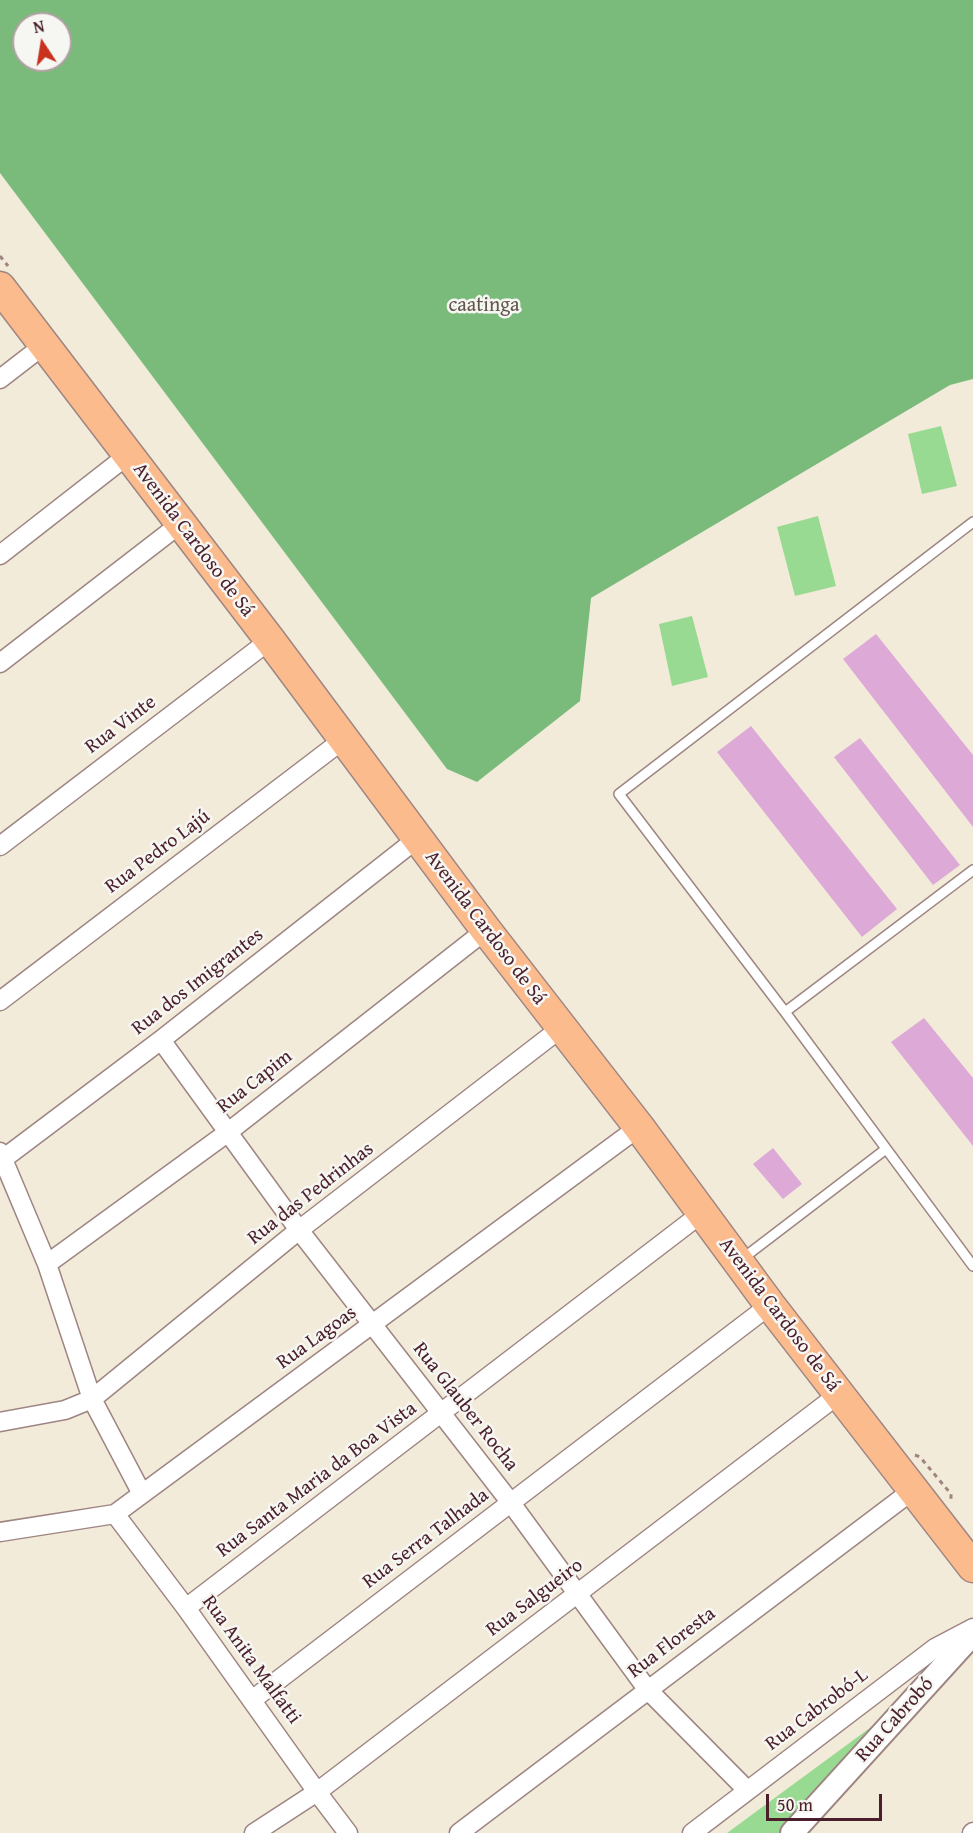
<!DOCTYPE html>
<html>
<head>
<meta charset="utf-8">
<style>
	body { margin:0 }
	#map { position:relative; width:973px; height:1833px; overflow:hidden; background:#f3ebda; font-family:"Gentium Book Plus",serif }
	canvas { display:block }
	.north { position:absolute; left:12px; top:12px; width:60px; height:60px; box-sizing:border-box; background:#f6f6f2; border:2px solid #b1a0a2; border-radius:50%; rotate:348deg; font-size:16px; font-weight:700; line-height:24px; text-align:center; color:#4a1f2b }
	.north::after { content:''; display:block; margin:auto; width:21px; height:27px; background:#c8321e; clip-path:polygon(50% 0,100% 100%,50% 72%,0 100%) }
	.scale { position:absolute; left:766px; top:1794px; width:116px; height:27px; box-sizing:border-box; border:3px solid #4a1f2b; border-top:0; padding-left:8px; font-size:18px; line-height:21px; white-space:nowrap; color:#4a1f2b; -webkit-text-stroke:4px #f6f6f2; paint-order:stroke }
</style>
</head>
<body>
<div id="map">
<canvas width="973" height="1833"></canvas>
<div class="north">N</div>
<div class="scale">50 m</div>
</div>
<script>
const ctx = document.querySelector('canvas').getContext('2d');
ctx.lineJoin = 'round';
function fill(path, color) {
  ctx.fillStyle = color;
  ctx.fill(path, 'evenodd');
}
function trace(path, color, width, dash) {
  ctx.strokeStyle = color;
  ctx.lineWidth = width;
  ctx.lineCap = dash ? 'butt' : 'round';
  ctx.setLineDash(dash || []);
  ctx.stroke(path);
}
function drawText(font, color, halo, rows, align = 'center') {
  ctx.font = font + ' "Gentium Book Plus",serif';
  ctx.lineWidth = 5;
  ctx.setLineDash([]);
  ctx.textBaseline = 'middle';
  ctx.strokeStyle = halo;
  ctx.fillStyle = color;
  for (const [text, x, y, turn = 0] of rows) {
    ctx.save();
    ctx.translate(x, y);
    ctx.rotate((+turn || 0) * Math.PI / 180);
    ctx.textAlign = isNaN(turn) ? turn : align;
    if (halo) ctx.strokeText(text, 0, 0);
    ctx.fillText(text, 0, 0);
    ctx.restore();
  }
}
const green = new Path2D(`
	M941,426L957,486L922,494L908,434Z
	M818,516L836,586L795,596L777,527Z
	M692,616L708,677L672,686L659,624Z
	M916,1694L782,1833H727Z`);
const forest = new Path2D(`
	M0,0H973V379L950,385L591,598L580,701L477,782L447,769L0,173ZM24,24H60V60H24Z`);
const building = new Path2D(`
	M876,634L973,755V827L843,659Z
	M751,726L897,909L862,937L717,752Z
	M860,738L960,865L933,885L834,757Z
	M924,1018L973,1078V1146L891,1042Z
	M773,1148L802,1184L783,1199L753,1164Z`);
const path = new Path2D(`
	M0,256L8,266
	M915,1455L920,1457L951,1494V1503`);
const service = new Path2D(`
	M973,522L619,794L785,1012L973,1266
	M785,1012L973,870
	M742,1259L886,1149`);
const minor = new Path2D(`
	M0,379L44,345
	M0,555L128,455
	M0,663L180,524
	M0,846L270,640
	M0,1001L344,739
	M161,1040L299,1230L511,1503L647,1689L747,1790
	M0,1152L47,1264L92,1399L142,1494
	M3,1159L161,1040L418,838
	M47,1264L227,1133L486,930
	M0,1422L65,1410L92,1399L299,1230L561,1028
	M115,1514L186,1608L317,1792L348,1833
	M0,1532L115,1514L639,1127
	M186,1608L702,1213
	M252,1700L770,1305
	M254,1833L317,1792L839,1394
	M459,1833L913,1490
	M692,1833L935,1648L973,1628
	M972,1833L973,1832`);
const tertiary = new Path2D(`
	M792,1833L973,1634`);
const trunk = new Path2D(`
	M0,287L270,640L486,930L639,1127L770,1305L973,1567`);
const parkNames = [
	["caatinga",484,306]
];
const streetNames = [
	["Avenida Cardoso de Sá",193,540,53],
	["Rua Vinte",121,725,-37],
	["Rua Pedro Lajú",158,852,-37],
	["Avenida Cardoso de Sá",485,928,53],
	["Rua dos Imigrantes",198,982,-38],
	["Rua Capim",255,1082,-38],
	["Rua das Pedrinhas",311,1194,-38],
	["Avenida Cardoso de Sá",779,1315,53],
	["Rua Lagoas",317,1338,-36],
	["Rua Glauber Rocha",465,1407,52],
	["Rua Santa Maria da Boa Vista",317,1480,-37],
	["Rua Serra Talhada",426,1539,-37],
	["Rua Salgueiro",535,1598,-37],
	["Rua Floresta",672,1643,-37],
	["Rua Anita Malfatti",251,1660,54],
	["Rua Cabrobó-L",817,1710,-37],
	["Rua Cabrobó",895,1720,-48]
];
fill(green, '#98da91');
fill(forest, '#7aba7b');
fill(building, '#dda9d6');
trace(service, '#9e8582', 12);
trace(minor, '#9e8582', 21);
trace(tertiary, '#9e8582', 26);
trace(trunk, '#9e8582', 33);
trace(path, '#9e8582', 3, [4.5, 4.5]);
trace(service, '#fff', 9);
trace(minor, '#fff', 18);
trace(tertiary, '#fff', 22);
trace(trunk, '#fbbb8d', 30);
drawText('20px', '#61574a', '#f6f6f2', parkNames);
drawText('20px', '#4a1f2b', '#f6f6f2', streetNames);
</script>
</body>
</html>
